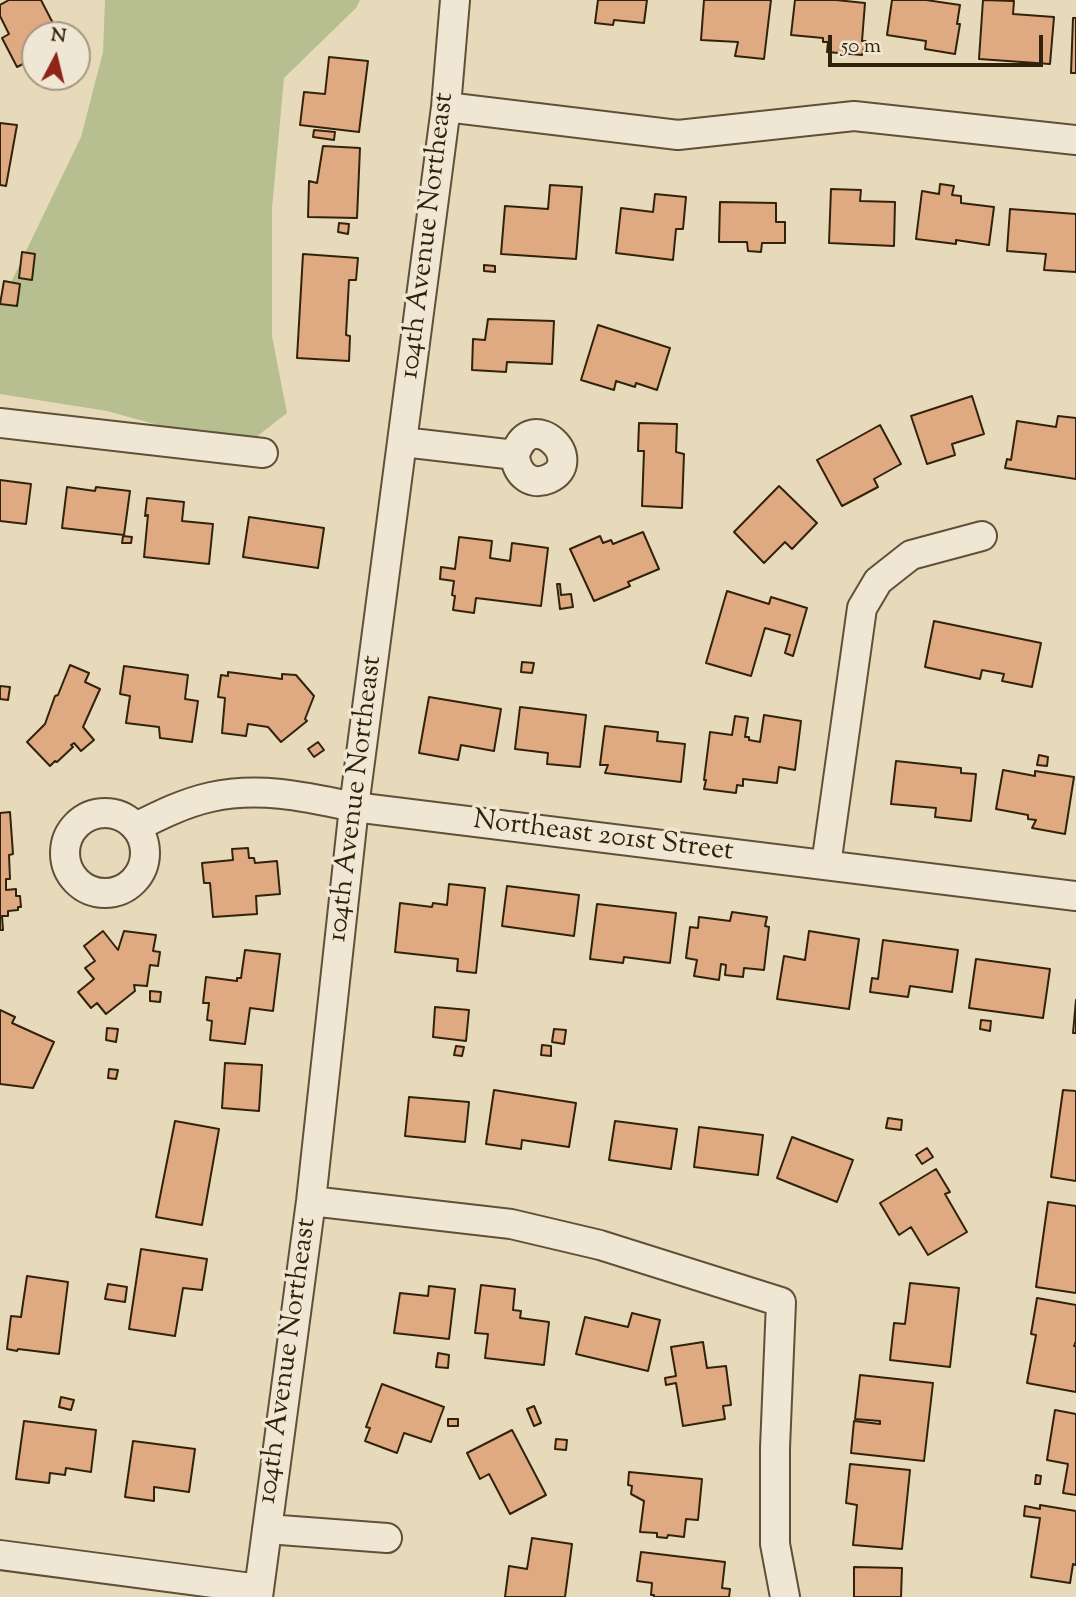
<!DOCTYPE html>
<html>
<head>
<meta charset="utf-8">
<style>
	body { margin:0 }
	#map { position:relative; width:1076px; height:1597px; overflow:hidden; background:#e7dabb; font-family:"Sorts Mill Goudy",serif }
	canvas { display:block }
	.north { position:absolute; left:21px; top:21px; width:70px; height:70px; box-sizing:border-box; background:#efe7d3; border:2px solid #a49883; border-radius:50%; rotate:7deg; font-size:19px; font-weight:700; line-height:28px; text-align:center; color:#33220b }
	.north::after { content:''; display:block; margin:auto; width:24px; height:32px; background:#8f2418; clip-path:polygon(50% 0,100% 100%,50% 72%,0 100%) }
	.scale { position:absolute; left:828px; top:35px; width:215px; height:32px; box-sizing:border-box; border:4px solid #33220b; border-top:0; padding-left:9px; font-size:21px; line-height:24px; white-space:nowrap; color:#33220b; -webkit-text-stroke:5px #efe7d3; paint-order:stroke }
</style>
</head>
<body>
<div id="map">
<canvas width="1076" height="1597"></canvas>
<div class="north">N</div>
<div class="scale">50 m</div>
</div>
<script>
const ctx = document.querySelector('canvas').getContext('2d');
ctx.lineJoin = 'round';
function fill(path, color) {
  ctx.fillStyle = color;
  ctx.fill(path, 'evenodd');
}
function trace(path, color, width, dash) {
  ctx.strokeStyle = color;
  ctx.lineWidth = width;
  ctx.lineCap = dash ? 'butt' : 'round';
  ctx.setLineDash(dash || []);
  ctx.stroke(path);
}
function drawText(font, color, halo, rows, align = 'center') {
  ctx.font = font + ' "Sorts Mill Goudy",serif';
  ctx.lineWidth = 7;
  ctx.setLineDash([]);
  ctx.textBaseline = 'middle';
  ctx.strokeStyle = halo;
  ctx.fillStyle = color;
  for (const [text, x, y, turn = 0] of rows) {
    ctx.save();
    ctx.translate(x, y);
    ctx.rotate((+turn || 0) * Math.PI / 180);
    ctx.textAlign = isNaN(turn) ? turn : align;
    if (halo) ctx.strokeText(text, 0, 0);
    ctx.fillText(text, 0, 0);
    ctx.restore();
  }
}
const green = new Path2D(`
	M105,0H360L356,8L284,78L272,208V336L287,413L242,448L107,411L0,394V305L81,137L103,52Z`);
const building = new Path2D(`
	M9,0H41L59,35H35V66L32,68L29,61L17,67L2,38L9,34L0,16V5Z
	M598,0H647L644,23L614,20L613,25L595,23Z
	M704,0H771L764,59L735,56L738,42L701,40Z
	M795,0H836L865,3L862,41H866L862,55L827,52L828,42H823V38L791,35Z
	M892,0H926L960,5L957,24H960L955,54L925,49L926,41L887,35Z
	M983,0L1014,1L1013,14L1054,17L1050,64L979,59Z
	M1073,18H1076V73H1071Z
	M329,57L368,61L359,132L300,125L304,92L325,94Z
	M0,123L17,125L6,186L0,185Z
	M314,130L335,132L334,140L313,137Z
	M323,146L360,148L357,218L308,217L309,181L317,183Z
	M940,184L954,186L952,195L961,196V203L994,207L989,245L956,240V244L916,239L922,191L939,194Z
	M550,185L582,187L576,259L501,254L505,206L548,209Z
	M831,189L861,190L860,201L895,202L894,246L829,243Z
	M655,194L686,197L683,229H676L673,260L616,253L621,208L653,212Z
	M720,202L776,203V222H785V243H762L761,252L748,251L747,242H719Z
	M1010,209L1076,214V272L1044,270L1046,254L1007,251Z
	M339,223L349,224L348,234L338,232Z
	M22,252L35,254L32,280L19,278Z
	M303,254L358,258L356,280H349L346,335L350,336L349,361L297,358Z
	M484,265L495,266V272L484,271Z
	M4,281L20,284L17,306L0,304Z
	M488,319L554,321L552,364L507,362L506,372L472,370L473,339L485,340Z
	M598,325L670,348L657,390L636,383L635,387L616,381L614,390L581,380Z
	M972,396L984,434L952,444L955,455L927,464L911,416Z
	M1058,416L1076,418V479L1005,468L1007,459L1011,460L1017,421L1056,427Z
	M639,423L677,424L676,452L684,454L682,508L642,506L644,451H638Z
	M880,425L901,464L874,479L878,487L842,506L817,460Z
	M0,480L31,484L26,524L0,521Z
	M779,486L817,523L792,549L785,542L764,563L734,532Z
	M67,487L95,491L96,487L130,491L124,535L62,528Z
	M147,498L184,502L182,521L213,524L209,564L144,557L148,515L145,516Z
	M249,517L324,528L318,568L243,557Z
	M643,532L659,569L628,582L630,586L594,601L570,549L600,536L603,543L611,540L613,544Z
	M123,536L132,537L131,543H122Z
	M459,537L492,541L490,558L510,561L512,543L548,548L541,606L476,598L474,613L453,610L455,596L452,595L454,581L440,579L441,567L455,569Z
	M557,584H560L561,595L571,594L573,607L560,609Z
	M727,591L769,604L771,597L807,608L793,656L785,653L790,635L765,628L751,676L706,663Z
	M934,621L1041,643L1032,687L1002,681L1004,674L982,670L980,679L925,667Z
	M522,662L534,663L532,673L521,672Z
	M70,665L89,673L85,682L100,689L83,727L94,740L81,751L74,743L71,745L73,747L57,762L55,761L50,766L27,742L45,724L55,696L58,695Z
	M124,666L188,675L185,699L198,701L192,742L160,738L159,727L126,723L130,696L120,694Z
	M228,672L282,679V674L296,675L314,696L305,719L307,721L281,742L268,727L248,724L246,736L222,733L225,698L218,697L221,675L228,676Z
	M0,686L10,687L8,700L0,699Z
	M429,697L501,709L494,751L461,745L458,760L419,753Z
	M520,707L586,715L580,767L547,764L548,753L515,749Z
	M764,715L801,721L795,770L779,767L777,783L743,779V786L737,785L736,793L704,789L706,780H704L710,732L732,735L735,716L748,718L745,737H749V740L760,742Z
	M605,726L658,732L657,741L685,744L681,782L605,773L608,765H600Z
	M318,742L324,750L314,757L308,749Z
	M1039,755L1048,757L1047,766L1037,765Z
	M896,761L961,768V773L976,774L971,821L935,817L936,808L891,804Z
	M1003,770L1035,776V771L1074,777L1065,834L1032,828L1036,820L1028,819V815L996,809Z
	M10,812L13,854L9,855L10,879H6V890L16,889V896H20L21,907H18V910L8,911V916H2L3,930H0V813Z
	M248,848L249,858H254L255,863L277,861L280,894L256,896L257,914L213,917L210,883H204L202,863L233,860L232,849Z
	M449,884L485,888L476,973L457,971L458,959L395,952L400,903L432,907L433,903L447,905Z
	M507,886L579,895L574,936L502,926Z
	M597,904L676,913L670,963L624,957L623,963L590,959Z
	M732,912L767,917L765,926L769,927L764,970L744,968L743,977L725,975L726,965L721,964L719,980L694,976L697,960L686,958L690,927L698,928L699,917L730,921Z
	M103,931L118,950L124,931L156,935L153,951L160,952L158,966L150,965L147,986L134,985L135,991L106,1014L97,1003L91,1008L78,992L94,979L85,968L95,961L84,946Z
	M809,931L859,939L849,1009L777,999L784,956L805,960Z
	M883,940L958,950L952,992L910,986L908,997L870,992L872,978L878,979Z
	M245,950L280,954L273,1011L250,1008L245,1044L210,1040L212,1021L207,1020L209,1003H203L206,977L237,981V978H241Z
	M976,959L1050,969L1043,1018L969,1008Z
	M150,991L161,992L160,1002L150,1001Z
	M1076,1000V1033H1073Z
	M435,1007L469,1010L466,1041L433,1037Z
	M0,1010L15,1017L12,1023L54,1042L33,1088L0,1084Z
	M981,1020L991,1021L990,1031L980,1029Z
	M107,1028L118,1029L116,1042L106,1040Z
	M554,1029L566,1030L564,1044L552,1042Z
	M542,1045L551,1046V1056L541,1055Z
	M456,1046L464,1047L462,1056L454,1055Z
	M225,1063L262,1065L259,1111L222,1108Z
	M109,1069L118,1070L116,1079L108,1078Z
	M494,1090L576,1103L569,1147L522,1140L521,1149L486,1144Z
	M1063,1090L1076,1091V1181L1051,1177Z
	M409,1097L469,1102L465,1142L405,1136Z
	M888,1118L902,1120L901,1130L886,1128Z
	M175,1121L219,1129L202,1225L156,1217Z
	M615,1121L677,1129L671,1169L609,1160Z
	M699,1127L763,1135L758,1175L694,1167Z
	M792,1137L853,1160L837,1202L777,1178Z
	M927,1148L933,1157L922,1164L916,1155Z
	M936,1169L950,1192L945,1194L967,1232L928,1255L911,1227L899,1235L880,1203Z
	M1048,1202L1076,1206V1293L1036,1287Z
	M141,1249L207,1259L202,1290L183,1288L175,1336L129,1329Z
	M27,1276L68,1282L59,1354L18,1349L17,1351L7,1349L11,1316L21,1317Z
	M910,1283L959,1288L950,1367L890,1360L894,1323L905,1324Z
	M108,1284L127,1287L125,1302L105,1299Z
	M481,1285L515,1289L513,1310L521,1311L520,1318L549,1322L544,1365L485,1358L488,1334L475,1333Z
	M429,1286L455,1289L449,1339L394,1333L400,1293L428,1296Z
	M1037,1298L1076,1305V1341L1074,1346H1076V1392L1027,1383L1036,1335L1031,1334Z
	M632,1313L660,1320L648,1371L576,1354L585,1317L628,1327Z
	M703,1342L707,1368L726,1366L731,1405L723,1406L725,1419L683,1426L676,1383L666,1385L665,1378L676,1376L671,1347Z
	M438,1353L449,1355L448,1368L436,1367Z
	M860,1375L933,1383L924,1461L851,1453L854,1421L880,1424V1421L855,1419Z
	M382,1384L444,1407L431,1442L404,1433L397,1453L365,1441L370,1428L366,1427Z
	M61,1397L74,1400L71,1410L59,1407Z
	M534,1406L541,1423L534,1426L527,1409Z
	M1055,1410L1076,1414V1495L1063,1493L1068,1464L1047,1460Z
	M448,1419H458V1426H448Z
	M24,1421L96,1430L91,1472L66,1468L65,1475L50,1473L49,1483L16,1479Z
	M512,1430L546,1495L510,1514L489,1474L480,1479L467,1453Z
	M556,1439L567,1440L566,1450L555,1449Z
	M133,1441L195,1449L189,1492L154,1487V1501L125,1497Z
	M850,1464L910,1470L902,1549L853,1545L857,1505L846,1503Z
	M629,1472L702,1479L698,1520L686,1519L684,1537L668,1535L667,1538L657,1537V1533L640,1532L644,1501L631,1494L632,1486L628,1485Z
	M1036,1475L1041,1476L1040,1484H1035Z
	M1040,1505L1076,1511V1565L1073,1564L1070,1583L1031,1577L1040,1518L1024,1516L1025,1506L1040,1509Z
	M532,1538L572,1544L565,1597H505L509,1566L527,1569Z
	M641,1552L725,1562L722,1588L730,1589L729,1597H654V1595H651L652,1583L637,1581Z
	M854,1567L902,1568L901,1597H854Z`);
const minor = new Path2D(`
	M446,107L678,135L854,116L1076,140
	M0,423L263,453
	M403,442L515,455C516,472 529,487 548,479C589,462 531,403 515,455
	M65 853a40 40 0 1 1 80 0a40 40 0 1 1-80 0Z
	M136,827C160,815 184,803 211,797C259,786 307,797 354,807L1076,896
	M826,865L862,608L878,581L911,555L982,536
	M311,1201L511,1224L600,1245L781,1302L775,1448V1544L785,1597
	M267,1529L387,1538
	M0,1555L259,1589
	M258,1597L311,1201L354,807L446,107L455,0`);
const streetNames = [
	["104th Avenue Northeast",429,236,-83],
	["104th Avenue Northeast",357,799,-83],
	["Northeast 201st Street",603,838,7],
	["104th Avenue Northeast",289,1361,-82]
];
fill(green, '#b7bf90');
fill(building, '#dfaa81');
trace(building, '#33220b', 2);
trace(minor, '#605037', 32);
trace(minor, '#efe7d3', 28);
drawText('28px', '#33220b', '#efe7d3', streetNames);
</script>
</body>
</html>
